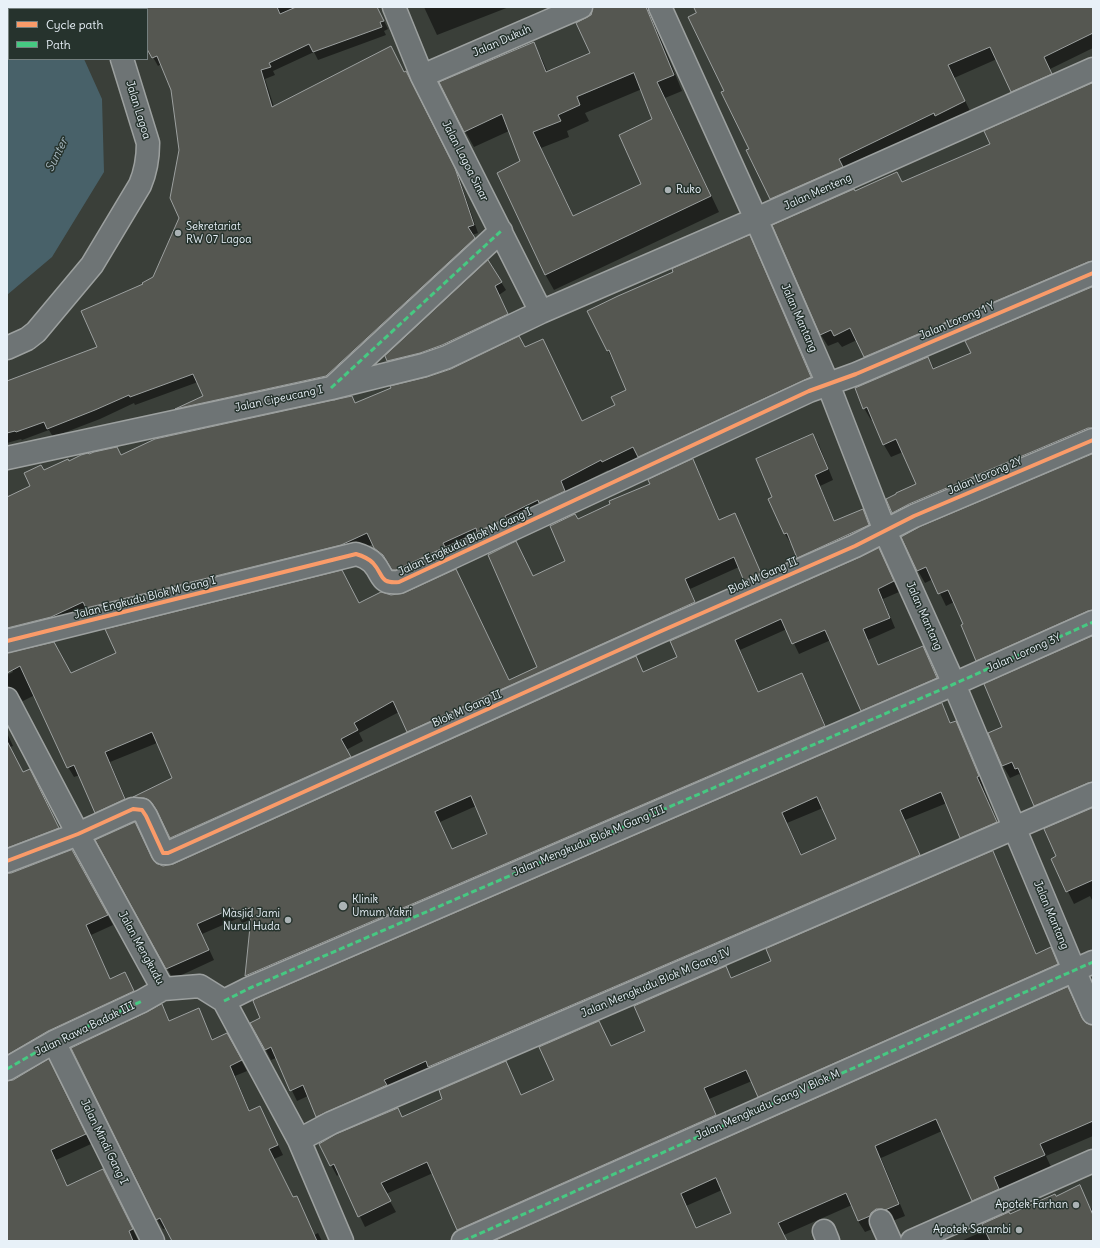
<!DOCTYPE html>
<html>
<head>
<meta charset="utf-8">
<style>
	body { margin:0 }
	#map { position:relative; width:1100px; height:1248px; overflow:hidden; background:#3a3f39; font-family:Delius,sans-serif }
	canvas { display:block }
	.frame { position:absolute; inset:0; border:8px solid #e8f1f8; pointer-events:none }
	.legend { position:absolute; left:8px; top:8px; width:140px; height:52px; box-sizing:border-box; background:#26332d; border:1px solid #747f7e; margin:0; padding:5px 7px; list-style:none; font-size:12px; color:#e8f1f8 }
	.legend li { display:flex; align-items:center; gap:8px; height:20px }
	.legend b { width:20px; border:1px solid #747f7e }
</style>
</head>
<body>
<div id="map">
<canvas width="1100" height="1248"></canvas>
<div class="frame"></div>
<ul class="legend">
<li><b style="height:5px;background:#fa9b69"></b>Cycle path</li>
<li><b style="height:5px;background:#46c982"></b>Path</li>
</ul>
</div>
<script>
const ctx = document.querySelector('canvas').getContext('2d');
ctx.lineJoin = 'round';
function fill(path, color) {
  ctx.fillStyle = color;
  ctx.fill(path, 'evenodd');
}
function trace(path, color, width, dash) {
  ctx.strokeStyle = color;
  ctx.lineWidth = width;
  ctx.lineCap = dash ? 'butt' : 'round';
  ctx.setLineDash(dash || []);
  ctx.stroke(path);
}
function drawText(font, color, halo, rows, align = 'center') {
  ctx.font = font + ' Delius,sans-serif';
  ctx.lineWidth = 3;
  ctx.setLineDash([]);
  ctx.textBaseline = 'middle';
  ctx.strokeStyle = halo;
  ctx.fillStyle = color;
  for (const [text, x, y, turn = 0] of rows) {
    ctx.save();
    ctx.translate(x, y);
    ctx.rotate((+turn || 0) * Math.PI / 180);
    ctx.textAlign = isNaN(turn) ? turn : align;
    if (halo) ctx.strokeText(text, 0, 0);
    ctx.fillText(text, 0, 0);
    ctx.restore();
  }
}
const water = new Path2D(`
	M7,7H61L62,9H9V59H84L102,99L104,172L52,257L7,295Z`);
const shadow = new Path2D(`
	M145,7H377L388,29L384,31L386,35L318,60L314,52L273,71L275,75L265,79L274,107L404,73L410,81L459,178L478,233L472,235L479,247L331,384L181,417L177,409L204,396L198,382L135,405L134,403L100,419L53,437L49,430L22,440L21,439L7,443V383L98,347L144,284L153,278L180,218V150L172,90L161,64L158,66L149,50H147V9H145Z
	M424,7H509L437,35Z
	M602,7H648L682,91L665,98L719,212L554,290L545,274L522,162L509,131L474,147L465,131L533,43L542,59L548,73L591,54L592,15ZM642,89L654,120L643,184L574,217L541,148L569,137L567,131L589,121L585,113Z
	M695,7H1093V48L1050,69L1058,86L1018,103L997,59L954,78L971,113L778,211L747,151L750,150L725,91Z
	M1093,84V274L872,368L857,340L842,347L838,342L828,346L821,335L774,226L854,192L902,183L991,145Z
	M755,247L816,388L645,467L639,457L609,472L608,470L566,492L571,502L399,580L390,566L381,558L373,544L347,555L7,642V498L31,487L44,472L68,462L121,456L351,397L356,404L427,378L525,348L543,340L583,422L616,405L628,391L589,312Z
	M488,261L506,290L499,295L512,322L392,369L386,356Z
	M1093,288V441L899,525L892,513L887,499L917,485L903,452L891,457L884,445L873,419L871,420L864,408L928,358L935,370L972,354Z
	M813,435L819,445L833,480L820,486L835,522L862,510L868,520L874,535L804,567L792,543L791,544L785,534L769,499L774,497Z
	M1093,455V623L984,672L977,660L954,602L946,606L933,579L925,583L918,571L903,537Z
	M693,460L698,470L720,521L734,514L740,524L766,584L751,590L739,567L690,589L700,613L413,742L399,712L359,733L363,741L346,750L355,768L177,848L159,813L156,810L150,808L140,807L134,797L173,779L157,743L110,762L130,809L102,822L96,812L80,775L74,777L68,767L35,695L23,701L20,698L14,696L7,698V675L13,672L7,661L70,674L391,596L404,594L461,581L510,681L539,667L516,542L533,576L566,562L578,520L651,484Z
	M879,549L899,592L883,599L895,628L868,640L879,666L923,647L928,657L942,688L867,720L862,710L831,640L799,654L787,629L740,650L759,693L802,675L808,685L830,736L252,986L246,976L252,919L242,923L239,918L202,934L214,960L173,979L167,968L154,862L163,867L173,865L636,657L644,673L679,658ZM476,806L489,834L453,850L440,822Z
	M1093,637V795L1042,817L1035,805L1024,780L1019,774L1010,778L1003,766L989,733L1004,727Z
	M942,704L951,724L955,722L961,732L984,787H983L1002,833L967,847L961,837L947,803L905,820L925,866L323,1126L308,1096L297,1101L276,1058L271,1060L266,1050ZM823,808L837,839L802,855L787,823Z
	M7,733L13,746L10,747L23,774L35,781L64,838L7,860Z
	M1093,809V902L1090,896L1074,904L1052,859L1058,856Z
	M992,852L998,862L1037,955L1051,949L1063,975L765,1107L752,1081L709,1099L721,1126L464,1240L458,1230L433,1173L386,1194L396,1212L365,1227L339,1174L337,1176L331,1165L402,1118L444,1099L506,1062L521,1096L556,1081L611,1047L647,1032L725,967L732,979L772,961Z
	M78,861L113,925L91,935L110,979L130,983L139,1001L7,1068V874Z
	M1067,988L1084,1023L1093,1026V1136L1046,1156L1051,1167L1000,1189L1005,1201L980,1212L973,1200L942,1131L881,1158L905,1216L865,1232L858,1221L852,1205L784,1235L787,1241H496ZM722,1190L732,1213L696,1228L686,1206Z
	M162,1005L170,1022L198,1009L213,1040L232,1044L247,1071L235,1076L250,1112L265,1118L283,1155L274,1159L293,1198L296,1197L302,1207L314,1235L318,1233L322,1241H173L166,1228L163,1229L157,1219Z
	M54,1071L91,1144L56,1160L68,1187L109,1180L138,1240L135,1241H7V1082Z
	M1080,1187L1091,1209L1093,1207V1241H961L986,1230L1010,1215Z`);
const building = new Path2D(`
	M147,7H277L280,14L296,7H377L384,21L380,22L382,27L313,52L309,44L269,63L271,67L261,70L272,107L391,46L404,72L406,71L455,168L474,225L468,227L475,238L326,376L175,409L203,396L193,374L130,397L129,395L95,410L47,429L44,422L16,432L15,431L7,433V381L97,347L81,311L143,284L142,283L153,277L179,218L170,198L179,150L171,90L157,56L152,58L147,49Z
	M593,7H646L674,75L657,82L711,196L545,275L497,173L520,161L502,114L464,132L439,82L534,42L546,72L590,53L576,23L591,15ZM634,73L652,119L619,135L641,184L573,216L533,132L561,121L558,115L580,105L577,97Z
	M694,7H1093V33L1044,57L1052,74L1011,92L990,47L948,65L965,101L935,116L934,113L839,159L843,167L770,199L746,150L749,149L721,92L724,91L688,17L696,13Z
	M1093,83V261L1088,262L864,357L850,328L834,336L831,330L820,335L772,225L854,189L855,191L897,172L902,182L990,144L984,131Z
	M750,235L811,377L638,457L633,447L602,462L601,460L561,481L565,491L539,503L538,500L505,516L506,518L477,532L476,528L443,543L445,547L396,570H392L383,555L374,548L367,533L341,545L86,608L83,602L51,617L7,628V497L30,486L24,473L41,465L44,470L68,459L69,461L81,455L88,453L89,454L94,452L117,447L121,455L155,439L352,396L355,403L391,388L390,386L427,377L451,369L519,336L525,347L543,339L582,421L615,405L611,397L626,390L609,350L607,351L587,311L618,296L673,272L672,269Z
	M488,260L502,282L495,286L508,314L442,345L420,353L387,361L385,356Z
	M1093,287V428H1088L909,504L892,513L886,499L896,494V493L916,484L896,439L883,445L867,407L863,409L855,388L928,357L933,369L971,353L965,341Z
	M813,434L828,469L815,475L834,521L863,509L869,525L797,558L787,533L784,534L768,499L772,497L756,459Z
	M1093,454V610L1088,611L976,661L961,625L963,624L948,590L938,594L926,567L917,571L901,537L919,527Z
	M693,459L719,520L735,513L761,573L744,581L734,557L685,579L695,602L407,732L393,701L354,723L358,730L341,739L351,757L170,838L157,811L152,803L149,800L144,798L133,797L172,778L152,732L105,752L125,799L95,813L74,765L67,768L20,666L7,673V653L54,642L71,673L116,653L105,629L342,570L359,603L381,592L391,595L404,593L456,569L509,680L537,667L488,555L516,541L533,576L565,561L550,526L575,514L578,519L610,504L609,501L650,484L648,480Z
	M879,548L894,581L878,589L890,618L863,629L878,665L923,646L937,678L861,711L825,630L792,644L781,619L735,640L758,692L802,673L825,726L245,976L252,907L235,914L233,908L197,924L209,950L166,969L95,840L135,822L152,858L156,863L163,866L173,864L636,656L643,672L677,657L670,641L860,557ZM471,796L487,834L452,849L435,812Z
	M1093,636V782L1088,783L1034,806L1018,768L1015,769L1012,762L1002,766L988,733L1002,727L984,684Z
	M942,703L950,723L956,721L979,776L977,777L997,822L960,838L941,792L900,810L920,855L428,1067L426,1061L384,1080L387,1085L316,1117L303,1085L290,1091L271,1047L265,1050L250,1023L260,1018L253,1001L255,999ZM817,797L836,839L801,855L782,813Z
	M7,741L23,772L30,769L59,828L7,848Z
	M1093,808V880L1066,892L1051,859L1056,856L1044,829Z
	M72,850L108,915L86,925L110,979L125,972L134,991L48,1031L7,1055V873H11Z
	M993,851L1036,954L1051,947L1058,964L758,1097L746,1070L704,1088L716,1115L457,1230L427,1162L381,1183L391,1201L358,1217L334,1164L330,1166L319,1144L336,1134L398,1108L402,1117L442,1099L439,1090L506,1061L521,1095L554,1080L539,1047L599,1021L611,1046L645,1031L634,1006L726,966L731,978L771,961L766,949Z
	M1068,987L1082,1018L1086,1023L1093,1025V1121L1040,1144L1045,1155L994,1177L999,1189L972,1201L936,1119L875,1146L899,1204L885,1210L882,1209H876L871,1213L870,1216L858,1221L846,1193L778,1223L787,1241H494ZM716,1178L731,1213L696,1228L681,1194Z
	M162,1004L169,1021L199,1008L212,1040L227,1033L242,1060L230,1066L249,1111L260,1106L278,1145L269,1149L293,1197L297,1196L317,1241H172L160,1218L156,1220L71,1048L147,1012Z
	M49,1059L86,1134L51,1150L67,1186L103,1169L133,1229L129,1231L133,1241H7V1081L13,1080Z
	M1080,1185L1093,1215V1241H990L982,1224L1009,1212L1010,1214L1055,1194L1056,1196Z`);
const minor = new Path2D(`
	M104,7L105,9
	M394,7L422,76L541,312
	M660,7L756,219L828,384L885,531L954,684L1074,970L1093,1013
	M127,9L132,7
	M422,76L581,7
	M7,348L27,339L36,332L92,265L140,185C146,171 148,158 148,143L122,59
	M332,388L501,231
	M7,458L331,388L424,365L447,357L541,312L756,219L1093,69
	M7,641L356,554C363,556 368,558 373,563C384,575 379,584 399,582L809,391L856,374L1093,273
	M7,699L78,834L163,989L200,986L224,1001L299,1140L342,1241
	M7,861L78,834L133,809L142,810L146,816L163,853H168L659,632L855,546L914,516L1093,440
	M224,1001L250,988L954,684L1093,622
	M54,1042L153,1241
	M7,1069L54,1042L142,1001L163,989
	M299,1140L331,1123L1093,794
	M881,1221L890,1241
	M824,1231L828,1241
	M463,1241L1093,962
	M912,1241L1093,1161`);
const quiet = new Path2D(`
	M127,9L132,7
	M331,388L501,231
	M224,1001L250,988L954,684L1093,622
	M7,1069L54,1042L142,1001
	M463,1241L1093,962`);
const cycleway = new Path2D(`
	M7,641L356,554C363,556 368,558 373,563C384,575 379,584 399,582L809,391L856,374L1093,273
	M7,861L78,834L133,809L142,810L146,816L163,853H168L659,632L855,546L914,516L1093,440`);
const markers = [
	[668,190,4,"#abb3b5"],
	[178,233,4,"#abb3b5"],
	[343,906,5,"#abb3b5"],
	[288,920,4,"#abb3b5"],
	[1076,1205,4,"#abb3b5"],
	[1019,1230,4,"#abb3b5"]
];
const streetNames = [
	["Jalan Dukuh",502,41,-24],
	["Jalan Lagoa",138,110,73],
	["Jalan Lagoa Sinar",465,161,63],
	["Jalan Menteng",818,192,-24],
	["Jalan Mantang",799,318,66],
	["Jalan Lorong 1 Y",957,321,-23],
	["Jalan Cipeucang I",279,399,-12],
	["Jalan Lorong 2Y",985,476,-23],
	["Jalan Engkudu Blok M Gang I",465,542,-25],
	["Blok M Gang II",763,576,-24],
	["Jalan Engkudu Blok M Gang I",145,598,-14],
	["Jalan Mantang",924,616,66],
	["Jalan Lorong 3Y",1024,653,-24],
	["Blok M Gang II",467,709,-24],
	["Jalan Mengkudu Blok M Gang III",589,841,-23],
	["Jalan Mantang",1051,915,67],
	["Jalan Mengkudu",141,948,61],
	["Jalan Mengkudu Blok M Gang IV",656,983,-23],
	["Jalan Rawa Badak III",85,1029,-26],
	["Jalan Mengkudu Gang V Blok M",768,1105,-24],
	["Jalan Mindi Gang I",104,1142,64]
];
const poiNames = [
	["Ruko",676,190],
	["Sekretariat",186,227],
	["RW 07 Lagoa",186,240],
	["Klinik",352,900],
	["Umum Yakri",352,913],
	["Masjid Jami",280,914,"right"],
	["Nurul Huda",280,927,"right"],
	["Apotek Farhan",1068,1205,"right"],
	["Apotek Serambi",1011,1230,"right"]
];
const waterNames = [
	["Sunter",57,155,-64]
];
fill(water, '#486169');
fill(shadow, '#0007');
fill(building, '#555751');
trace(building, '#9ca09f', 1);
trace(minor, '#9ca09f', 25);
trace(minor, '#6e7475', 22);
trace(quiet, '#46c982', 3, [6, 3]);
trace(cycleway, '#fa9b69', 4);
for (const [x, y, r, color] of markers) {
  const dot = new Path2D();
  dot.arc(x, y, r, 0, 2 * Math.PI);
  ctx.fillStyle = color;
  ctx.fill(dot);
  trace(dot, '#26332d', 1.5);
}
drawText('11px', '#e8f1f8', '#26332d', streetNames);
drawText('11px', '#e8f1f8', '#26332d', poiNames, 'left');
drawText('italic 12px', '#a8b9c1', '#26332d', waterNames);
</script>
</body>
</html>
